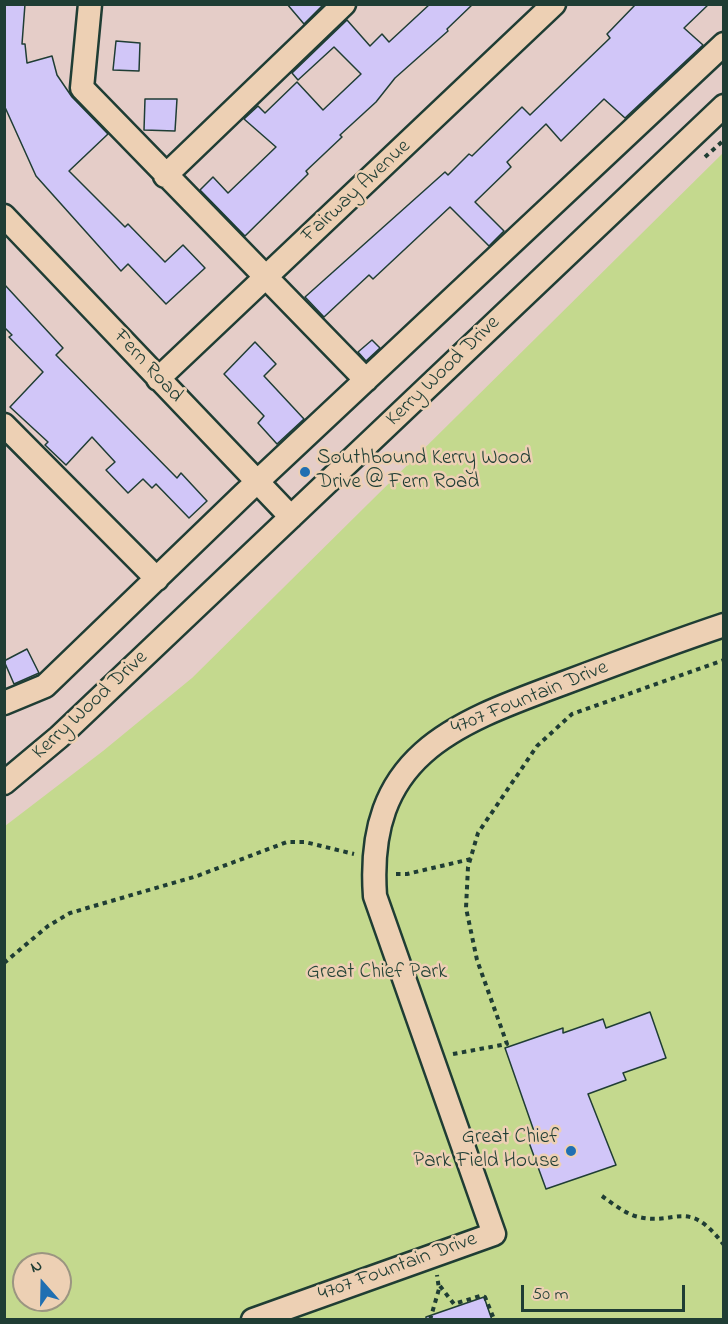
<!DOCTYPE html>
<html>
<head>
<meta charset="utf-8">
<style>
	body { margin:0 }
	#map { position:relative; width:728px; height:1324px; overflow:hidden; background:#e5cdc8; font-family:"Indie Flower",sans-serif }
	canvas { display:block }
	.frame { position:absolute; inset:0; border:6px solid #1f3d34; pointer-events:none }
	.north { position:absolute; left:12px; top:1252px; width:60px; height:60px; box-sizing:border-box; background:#edd0b4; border:2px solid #9b9581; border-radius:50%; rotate:340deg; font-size:16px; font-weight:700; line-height:24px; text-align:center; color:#1f3d34 }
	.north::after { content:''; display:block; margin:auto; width:21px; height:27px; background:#1f6fb2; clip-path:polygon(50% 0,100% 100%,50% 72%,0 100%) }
	.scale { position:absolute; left:521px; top:1285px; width:164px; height:27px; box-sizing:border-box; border:3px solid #1f3d34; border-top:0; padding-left:8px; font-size:18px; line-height:21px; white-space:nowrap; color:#1f3d34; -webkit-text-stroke:4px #edd0b4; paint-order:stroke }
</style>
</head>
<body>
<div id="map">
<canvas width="728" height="1324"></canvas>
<div class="frame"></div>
<div class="north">N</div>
<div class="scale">50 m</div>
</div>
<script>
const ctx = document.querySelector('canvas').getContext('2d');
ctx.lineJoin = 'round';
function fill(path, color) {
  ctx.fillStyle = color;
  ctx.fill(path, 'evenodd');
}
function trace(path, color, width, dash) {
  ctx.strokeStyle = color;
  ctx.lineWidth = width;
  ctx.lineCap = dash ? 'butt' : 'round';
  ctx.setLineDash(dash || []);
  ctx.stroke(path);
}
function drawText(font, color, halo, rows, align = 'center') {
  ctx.font = font + ' "Indie Flower",sans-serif';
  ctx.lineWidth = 5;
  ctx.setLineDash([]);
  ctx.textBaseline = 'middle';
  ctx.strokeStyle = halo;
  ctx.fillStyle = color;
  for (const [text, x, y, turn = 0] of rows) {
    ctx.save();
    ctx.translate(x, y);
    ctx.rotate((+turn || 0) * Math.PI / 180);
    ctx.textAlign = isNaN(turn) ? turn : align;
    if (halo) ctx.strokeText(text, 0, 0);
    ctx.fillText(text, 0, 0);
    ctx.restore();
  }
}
const green = new Path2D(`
	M723,153V1319L5,1320V826L103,751L192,678ZM24,1264H60V1300H24Z`);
const building = new Path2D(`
	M4,4H25L22,44H25L27,63L52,56L57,75L72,97L108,134L69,171L125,227L128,224L165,262L183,245L205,268L166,304L128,264L121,271L36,176L4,105Z
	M287,4H324L304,24Z
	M430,4H473L447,29L448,31L395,78L376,102L340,135L342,137L306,171L308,174L245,236L200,190L213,177L228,193L276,147L244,119L258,106L265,113L297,82L323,110L361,74L334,47L298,80L292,73L347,20L370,46L382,34L389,42Z
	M636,4H709L684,28L703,45L625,118L604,99L561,141L546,124L507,162L511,167L475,202L504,231L489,246L450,207L373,279L369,275L324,317L305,297L445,172L448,175L469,154L472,156L522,107L530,115L610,38L607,34Z
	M116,41L140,43L139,71L113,70Z
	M145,99H177L175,131L144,130Z
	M4,284L63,348L56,355L177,478L181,473L207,501L189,518L156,484L152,488L143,479L128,493L106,470L115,462L92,437L66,465L45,445L48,442L10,407L43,372L9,337L12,335L4,327Z
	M372,340L380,348L366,361L358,352Z
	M255,342L276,364L264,376L304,419L277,444L258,423L264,416L224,374Z
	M27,649L39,673L14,684L4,661Z
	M650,1012L666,1058L623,1073L626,1080L588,1094L616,1165L546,1189L527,1137L535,1134L505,1048L563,1028V1033L603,1019L606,1028Z
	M484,1297L492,1320H426V1317Z`);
const path = new Path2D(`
	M705,157L724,140
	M396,874H407L471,859
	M4,963L48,926L70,913L197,876L287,842H305L354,854
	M453,1054L507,1044L477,960L466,908L468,867L478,833L537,746L572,714L724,660
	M602,1196C612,1203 623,1212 635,1216C676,1228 686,1195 724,1245
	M440,1286L454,1304L480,1296L485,1297L494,1319
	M430,1320L439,1289L437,1275`);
const minor = new Path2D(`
	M90,4L82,88L366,380
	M165,176L344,4
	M4,216L291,517
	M158,379L554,4
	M4,425L157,579
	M4,703L45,686L243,495L724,44
	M4,783L59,737L724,106
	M253,1320L494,1234L375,896C365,755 453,724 564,683C617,663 670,643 724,625`);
const markers = [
	[305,472,6,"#1f6fb2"],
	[571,1151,6,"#1f6fb2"]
];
const streetNames = [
	["Fairway Avenue",357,192,-43],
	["Fern Road",147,367,47],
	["Kerry Wood Drive",444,372,-44],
	["4707 Fountain Drive",530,699,-22],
	["Kerry Wood Drive",91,706,-43],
	["4707 Fountain Drive",398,1268,-20]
];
const poiNames = [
	["Southbound Kerry Wood",317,460],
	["Drive @ Fern Road",317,484],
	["Great Chief",559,1139,"right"],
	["Park Field House",559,1163,"right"]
];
const parkNames = [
	["Great Chief Park",377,974]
];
fill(green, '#c4d98e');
fill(building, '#d1c6f8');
trace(building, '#1f3d34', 1.5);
trace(minor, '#1f3d34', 27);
trace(path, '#1f3d34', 4, [4.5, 4.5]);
trace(minor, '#edd0b4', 22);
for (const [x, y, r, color] of markers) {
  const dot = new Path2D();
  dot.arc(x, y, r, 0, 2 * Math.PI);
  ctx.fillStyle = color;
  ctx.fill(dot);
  trace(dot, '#edd0b4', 2);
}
drawText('21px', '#1f3d34', '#edd0b4', streetNames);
drawText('21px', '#1f3d34', '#edd0b4', poiNames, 'left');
drawText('21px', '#274538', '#edd0b4', parkNames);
</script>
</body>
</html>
